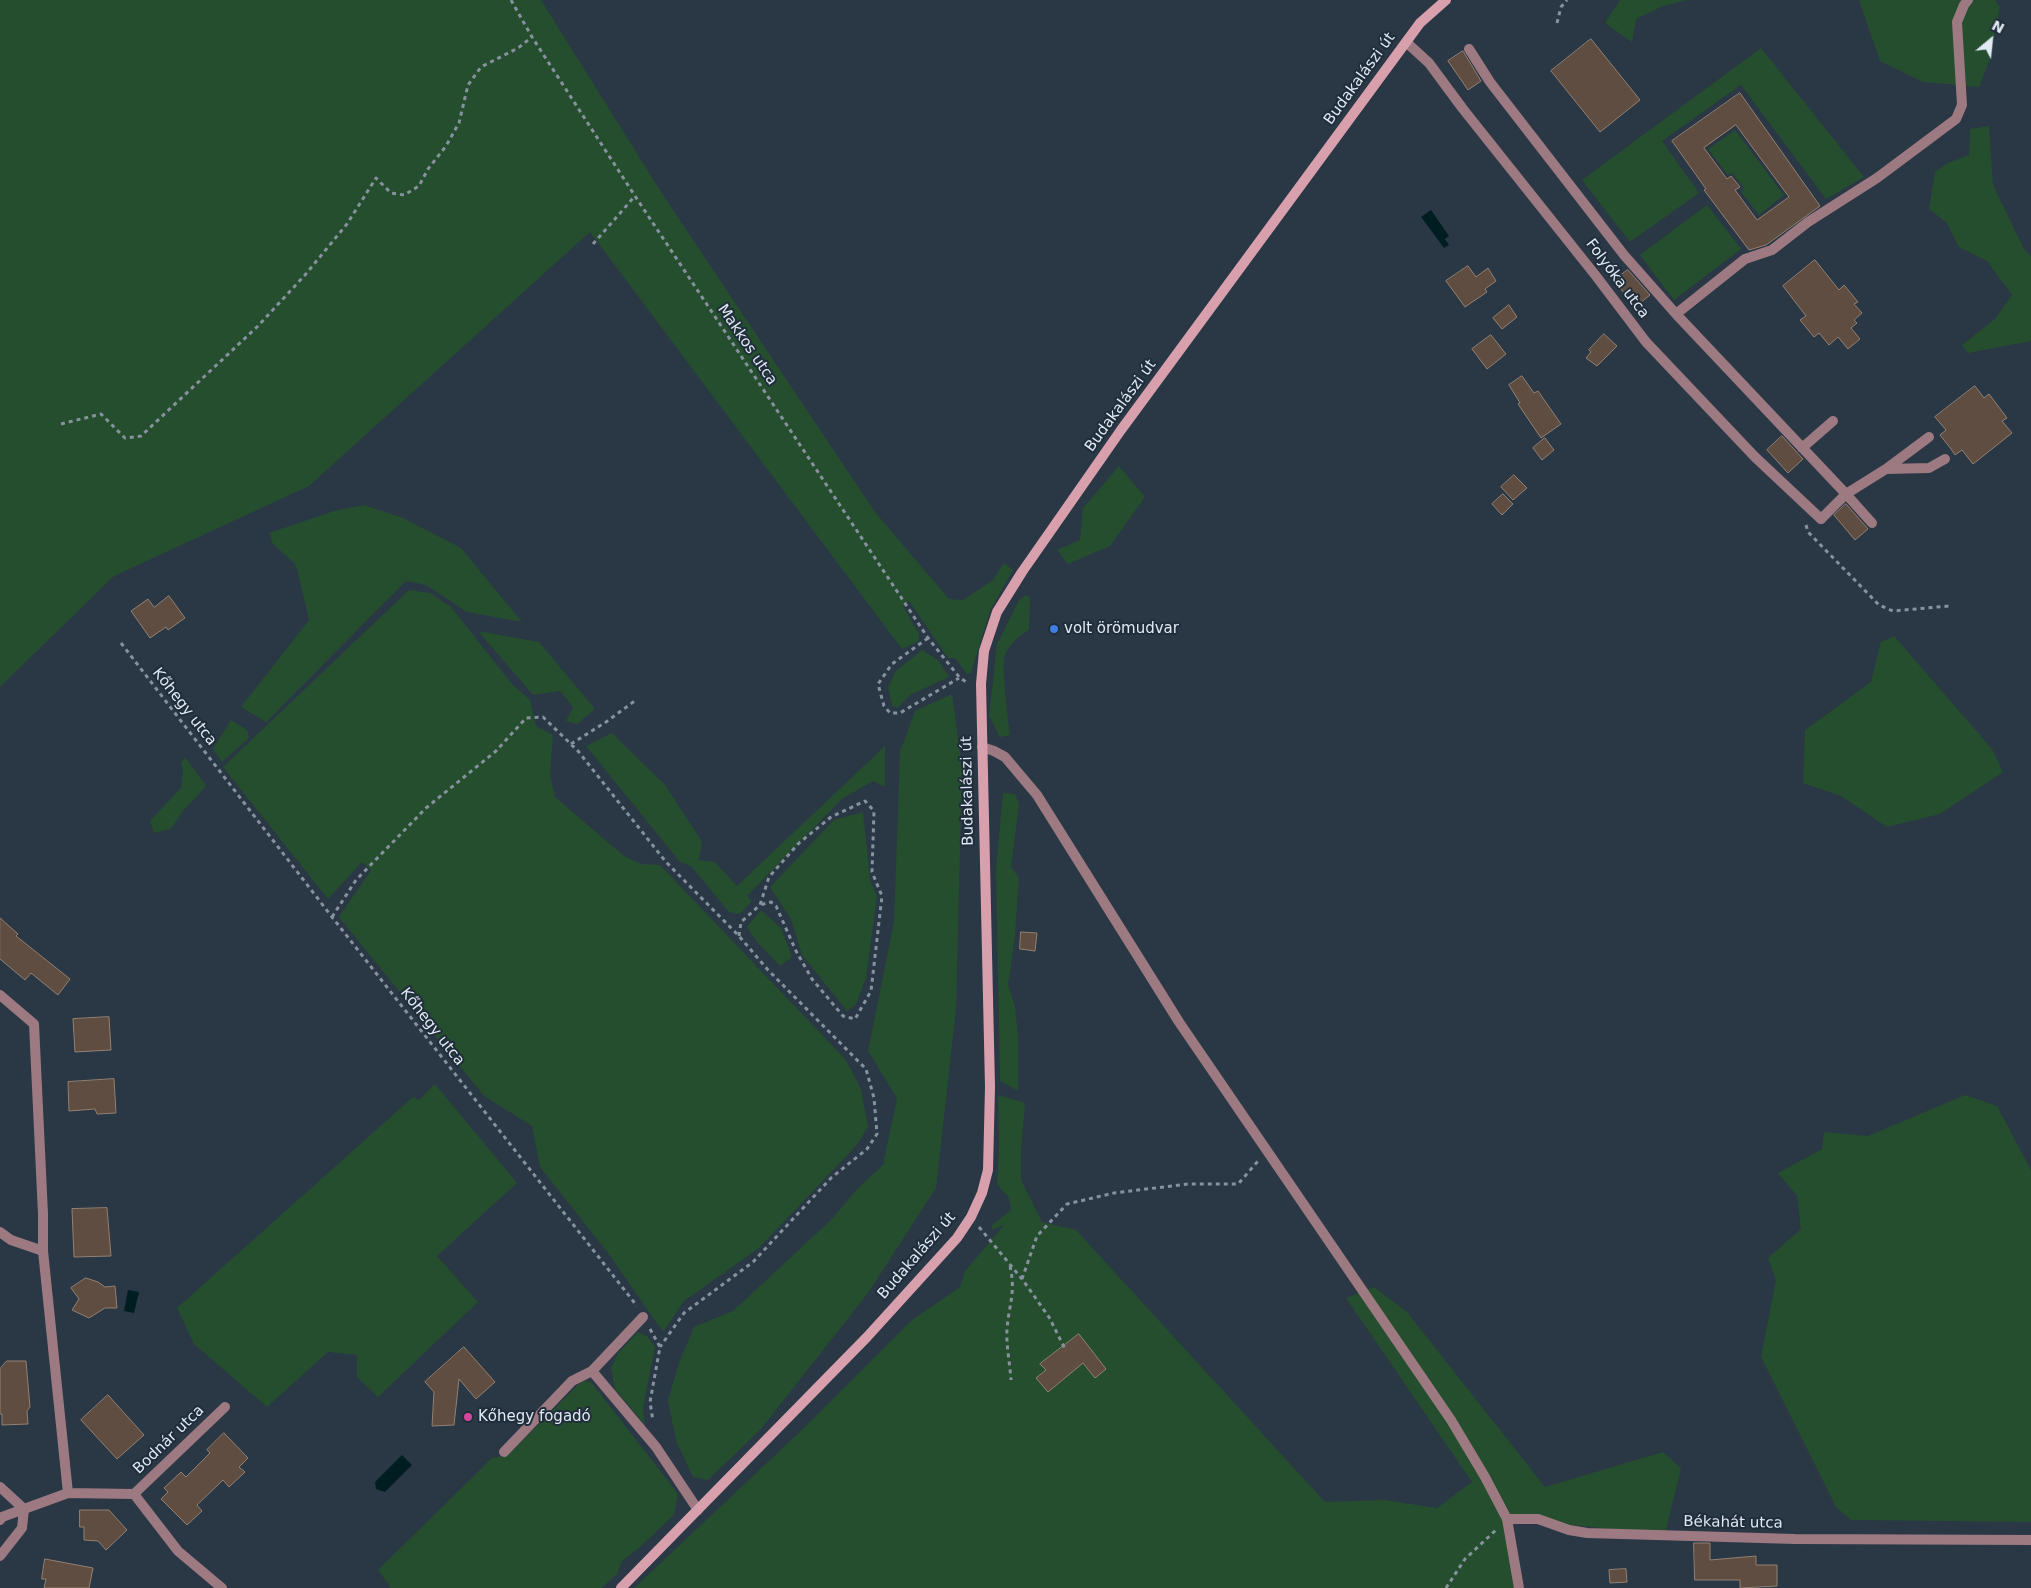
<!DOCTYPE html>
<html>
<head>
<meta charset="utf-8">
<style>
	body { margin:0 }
	#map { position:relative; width:2031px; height:1588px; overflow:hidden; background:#2a3745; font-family:"DejaVu Sans",sans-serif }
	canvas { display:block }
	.north { position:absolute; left:1966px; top:15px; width:50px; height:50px; -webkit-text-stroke:4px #202d3b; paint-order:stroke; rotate:28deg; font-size:14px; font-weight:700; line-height:20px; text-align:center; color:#e1e9f3 }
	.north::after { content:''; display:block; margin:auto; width:18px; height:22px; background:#e1e9f3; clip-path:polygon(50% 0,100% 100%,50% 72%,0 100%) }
</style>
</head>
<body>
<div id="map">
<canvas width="2031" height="1588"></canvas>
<div class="north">N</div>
</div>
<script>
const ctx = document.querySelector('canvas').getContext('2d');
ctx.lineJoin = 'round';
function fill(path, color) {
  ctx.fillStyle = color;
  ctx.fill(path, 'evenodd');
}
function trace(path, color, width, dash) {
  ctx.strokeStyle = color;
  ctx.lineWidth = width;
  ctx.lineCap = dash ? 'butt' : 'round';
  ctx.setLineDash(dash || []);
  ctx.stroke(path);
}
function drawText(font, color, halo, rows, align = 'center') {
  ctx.font = font + ' "DejaVu Sans",sans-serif';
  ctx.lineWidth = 4;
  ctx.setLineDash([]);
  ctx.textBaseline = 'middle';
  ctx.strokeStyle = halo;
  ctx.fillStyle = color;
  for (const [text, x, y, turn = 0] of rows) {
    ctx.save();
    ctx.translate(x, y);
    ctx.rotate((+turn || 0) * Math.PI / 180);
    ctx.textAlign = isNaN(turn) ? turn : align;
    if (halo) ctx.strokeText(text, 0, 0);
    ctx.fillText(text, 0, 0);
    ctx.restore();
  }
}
const green = new Path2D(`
	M0,0H541L663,195L875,512L949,599L963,600L993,580L1004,563L1013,570L990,611L971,673L967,674L955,658H948L909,601L903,606L919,634V641L902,649L590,232L309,486L114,576L0,687Z
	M1620,0H1687L1663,6L1636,19L1632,42L1605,23Z
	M1859,0H1995L2000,7L1990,59L1979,87L1923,82L1880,61Z
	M1761,48L1864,177L1826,199L1741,85L1662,141L1699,193L1630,242L1582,180Z
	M1989,126L1993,185L2024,249L2031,256V341L1968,353L1962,345L1995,319L2012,295L1987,261L1959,247L1946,222L1929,209L1935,172L1948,163L1969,155L1970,129Z
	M1735,130L1784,195L1759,215L1741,192L1744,188L1732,173L1728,175L1708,149Z
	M1707,205L1741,249L1674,300L1640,255Z
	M1119,466L1145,497L1110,546L1068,564L1057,550L1080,540L1083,508Z
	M364,505L403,518L461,548L522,622L467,612L426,585L406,581L266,722L241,707L309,620L296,565L273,544L269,533L334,511Z
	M409,590L430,593L451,607L512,684L530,700L536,726L553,735L550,774L555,797L624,856L641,864L660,865L846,1060L861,1089L868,1127L856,1146L759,1248L684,1301L663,1332L608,1253L540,1167L532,1126L484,1096L339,917L371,870L362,862L328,899L223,767Z
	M1026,595L1030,598L1029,630C1019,636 1010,643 1005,655C1001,666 1008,720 1010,735L1000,737L989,716L997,644L1019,600Z
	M478,631L539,642L595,709L577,724L566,721L573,707L560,691L533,695Z
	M1894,636L1992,749L2003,772L1940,814L1887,827L1841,796L1803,783L1805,730L1871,682L1881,642Z
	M922,650L938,660L949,677L910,695L897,708L892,705L888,687L896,671Z
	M952,694L962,768L956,1010L936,1188L868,1293L761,1429L708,1480L693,1477L676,1441L668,1400L680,1360L694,1327L733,1311L831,1220L858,1188L883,1165L897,1098L868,1051L894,922L900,752L915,711Z
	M231,720L247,730L249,738L222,762L213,749Z
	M612,733L665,785L702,842L699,860L715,862L737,886L885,746V787L873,781L842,799L747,896L752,901L740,914L729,912L691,866L680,862L586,746Z
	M185,757L206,786L183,811L171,829L154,833L150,821L181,788L183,769L181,763Z
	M1003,793L1015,794L1019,804L1011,867L1019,878L1015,934L1008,985L1015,1007L1018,1035V1091L1000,1081L996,869Z
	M863,812L870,880L877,896L866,978L856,1004L847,1011L802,955L791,919L770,887L834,820Z
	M761,910L781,928L792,957L780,966L757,942L747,927Z
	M435,1084L517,1183L437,1256L478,1302L378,1397L357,1377V1355L328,1352L267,1407L194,1344L177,1308L413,1097L419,1100Z
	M998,1095L1025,1103L1021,1150V1180L1042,1222L1076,1230L1325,1502L1385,1500L1437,1508L1472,1482L1346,1298L1374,1287L1407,1312L1545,1487L1663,1452L1681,1468L1665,1534L1507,1519L1518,1588H634L805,1427L912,1320L960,1287L965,1271L1005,1224L993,1230L991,1226L1011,1210L1009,1198L997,1184L999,1146Z
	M1965,1095L1997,1106L2031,1170V1522L1851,1520L1836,1507L1761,1357L1776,1280L1768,1258L1801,1229L1797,1196L1778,1173L1822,1149L1824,1132L1868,1136Z
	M638,1332L647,1336L655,1347L643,1408L645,1425L615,1389L611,1368L618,1353Z
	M582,1381L591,1382L678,1494L674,1515L639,1548L622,1561L617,1574L601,1588H391L378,1570L492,1458L508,1455Z`);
const water = new Path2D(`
	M1431,210L1449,236L1445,239L1449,245L1444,248L1421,217Z
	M128,1290L139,1292L134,1313L124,1311Z
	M402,1455L412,1465L385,1492L376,1489L375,1482Z`);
const building = new Path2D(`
	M1591,39L1640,100L1600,132L1551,71Z
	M1463,51L1481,81L1468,90L1448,61Z
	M1740,93L1820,206L1766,245L1749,250L1704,190L1706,189L1672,141ZM1736,125L1789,197L1757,220L1735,190L1740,187L1731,176L1727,179L1704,148Z
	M1815,260L1839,290L1844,285L1858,302L1854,304L1862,313L1854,320L1857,323L1851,328L1860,339L1848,349L1838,337L1829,345L1819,333L1814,337L1800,320L1806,316L1783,286Z
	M1468,266L1476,277L1488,268L1496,281L1485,289L1487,292L1465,307L1446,281Z
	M1628,270L1650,295L1635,307L1614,280Z
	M1509,305L1517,317L1502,329L1493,318Z
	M1604,334L1617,346L1597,366L1586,358L1591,352L1589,350Z
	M1491,335L1506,354L1487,369L1472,349Z
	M1522,376L1534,393L1538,391L1561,424L1541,438L1518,404L1520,403L1509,385Z
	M1975,386L1984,398L1989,394L2007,418L2002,421L2012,433L1973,464L1962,450L1955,455L1951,449L1940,435L1946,430L1935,417Z
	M1782,436L1803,459L1788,473L1767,450Z
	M1545,438L1554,450L1542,460L1533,448Z
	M1514,475L1527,488L1513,500L1501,487Z
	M1503,494L1513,504L1502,515L1492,504Z
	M1846,504L1868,529L1855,540L1834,515Z
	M169,596L185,618L168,630L166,627L150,638L131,611L148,599L154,607Z
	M0,918L18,934L16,936L70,979L58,995L31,973L25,980L0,959Z
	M1021,932L1037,933L1035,951L1020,949Z
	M109,1017L111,1050L75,1052L73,1019Z
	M114,1079L116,1113L97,1114L95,1109L69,1111L68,1082Z
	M107,1208L111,1256L74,1257L72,1209Z
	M86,1278L98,1282L105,1287L115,1286L117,1308H105L89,1318L72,1310L79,1299L71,1288Z
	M1079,1334L1106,1369L1095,1378L1083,1363L1048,1392L1036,1378L1046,1370L1040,1364Z
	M464,1347L495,1382L476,1399L459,1379L454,1425L432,1426L434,1392L425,1382Z
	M7,1361H26L30,1407L27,1411L28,1424L2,1425V1414H0V1369Z
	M108,1395L144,1435L117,1459L81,1420Z
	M224,1433L248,1458L239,1467L245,1472L229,1487L223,1480L197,1505L202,1511L187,1525L161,1499L168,1492L164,1488L181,1472L186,1477L210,1453L207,1450Z
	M80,1510H109L127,1530L106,1550L98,1541L84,1540V1527H80Z
	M1694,1543H1710V1560L1756,1556V1565H1777V1586L1740,1588V1580H1695Z
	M45,1559L93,1568L89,1588H44L46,1579H42Z
	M1626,1569L1627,1582L1610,1583L1609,1570Z`);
const path = new Path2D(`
	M511,0L532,37L635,196L928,638L960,678L968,683
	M1557,23L1561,7L1567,0
	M593,244L635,196
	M61,424L101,414L125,438L141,436L258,326L305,275L347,224L376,178L391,193L404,195L419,186L428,169L446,146L459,123L468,85L481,67L518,48L532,37
	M1806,525L1808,532L1879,605L1893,611L1949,606
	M928,638L892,664L878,684L884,706L890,713H900L959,678
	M121,643L332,917L637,1306
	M571,744L606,722L636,700
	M332,917L356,880L426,808L496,751L526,718L543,717L578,751L666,862L739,936L768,970L866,1069L874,1098L877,1134L867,1149L831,1178L753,1262L684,1313L660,1347
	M739,936L741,922L760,905L769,877L799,843L831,817L865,801L874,811L872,872L882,896L871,991L855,1019L843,1016L812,979L796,951L776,906L771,902L760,905
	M979,1227L1022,1279L1049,1317L1066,1351
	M1010,1266C1016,1293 1009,1304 1007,1329C1006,1346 1010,1363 1011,1380
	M1022,1279L1037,1236L1067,1204L1114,1193L1188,1184H1238L1259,1160
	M650,1329L660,1347L650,1402L653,1421
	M1446,1588L1465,1559L1496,1530`);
const service = new Path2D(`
	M1469,49L1490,82L1624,255L1676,314L1846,494L1821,519
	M1676,314L1745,259L1772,250L1808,222L1877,178L1956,119L1962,105L1957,22L1964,5L1968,0
	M1802,448L1833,421
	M1886,469L1929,437
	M1872,523L1846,494L1886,469L1929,468L1945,459`);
const minor = new Path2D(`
	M1406,42L1429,63L1463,109L1596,276L1646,342L1755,457L1821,519
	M982,747L994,751L1005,757L1037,795L1179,1022L1451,1420L1485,1477L1507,1519L1519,1588
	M0,995L34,1024L43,1214V1251L68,1493L2,1517L0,1520
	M0,1232L11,1240L43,1251
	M592,1371L643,1317
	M504,1452L572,1381L592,1371L656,1447L698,1510
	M0,1487L24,1509
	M68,1493L134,1494L178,1551L222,1588
	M134,1494L225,1407
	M1507,1519H1538L1569,1530L1587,1533L1795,1539L2031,1540
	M0,1556L22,1528L24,1509`);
const secondary = new Path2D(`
	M621,1588L867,1337L957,1238L971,1217L982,1193L988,1170L990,1087L981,684L984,651L997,612L1022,572L1121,430L1420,23L1446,0`);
const markers = [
	[1054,629,5,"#3f7fe0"],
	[468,1417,5,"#d1479c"]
];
const streetNames = [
	["Budakalászi út",1360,79,-54],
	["Folyóka utca",1617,279,53],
	["Makkos utca",747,345,56],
	["Budakalászi út",1121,406,-54],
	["Kőhegy utca",184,707,52],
	["Budakalászi út",968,791,-91],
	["Kőhegy utca",432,1027,52],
	["Budakalászi út",917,1256,-49],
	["Bodnár utca",169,1440,-44],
	["Békahát utca",1733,1523,1]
];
const poiNames = [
	["volt örömudvar",1064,629],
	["Kőhegy fogadó",478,1417]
];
fill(green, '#254e2f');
fill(water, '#001e22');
fill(building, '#5e4d40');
trace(building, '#938173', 1);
trace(path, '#87929e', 3, [4, 4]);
trace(service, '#9d7a81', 10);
trace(minor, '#9d7a81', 10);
trace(secondary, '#d7a0ac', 10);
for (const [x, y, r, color] of markers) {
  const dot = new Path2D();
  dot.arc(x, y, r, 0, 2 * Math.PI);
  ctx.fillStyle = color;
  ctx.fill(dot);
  trace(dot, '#202d3b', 2);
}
drawText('15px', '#e1e9f3', '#202d3b', streetNames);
drawText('15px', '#e1e9f3', '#202d3b', poiNames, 'left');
</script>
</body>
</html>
